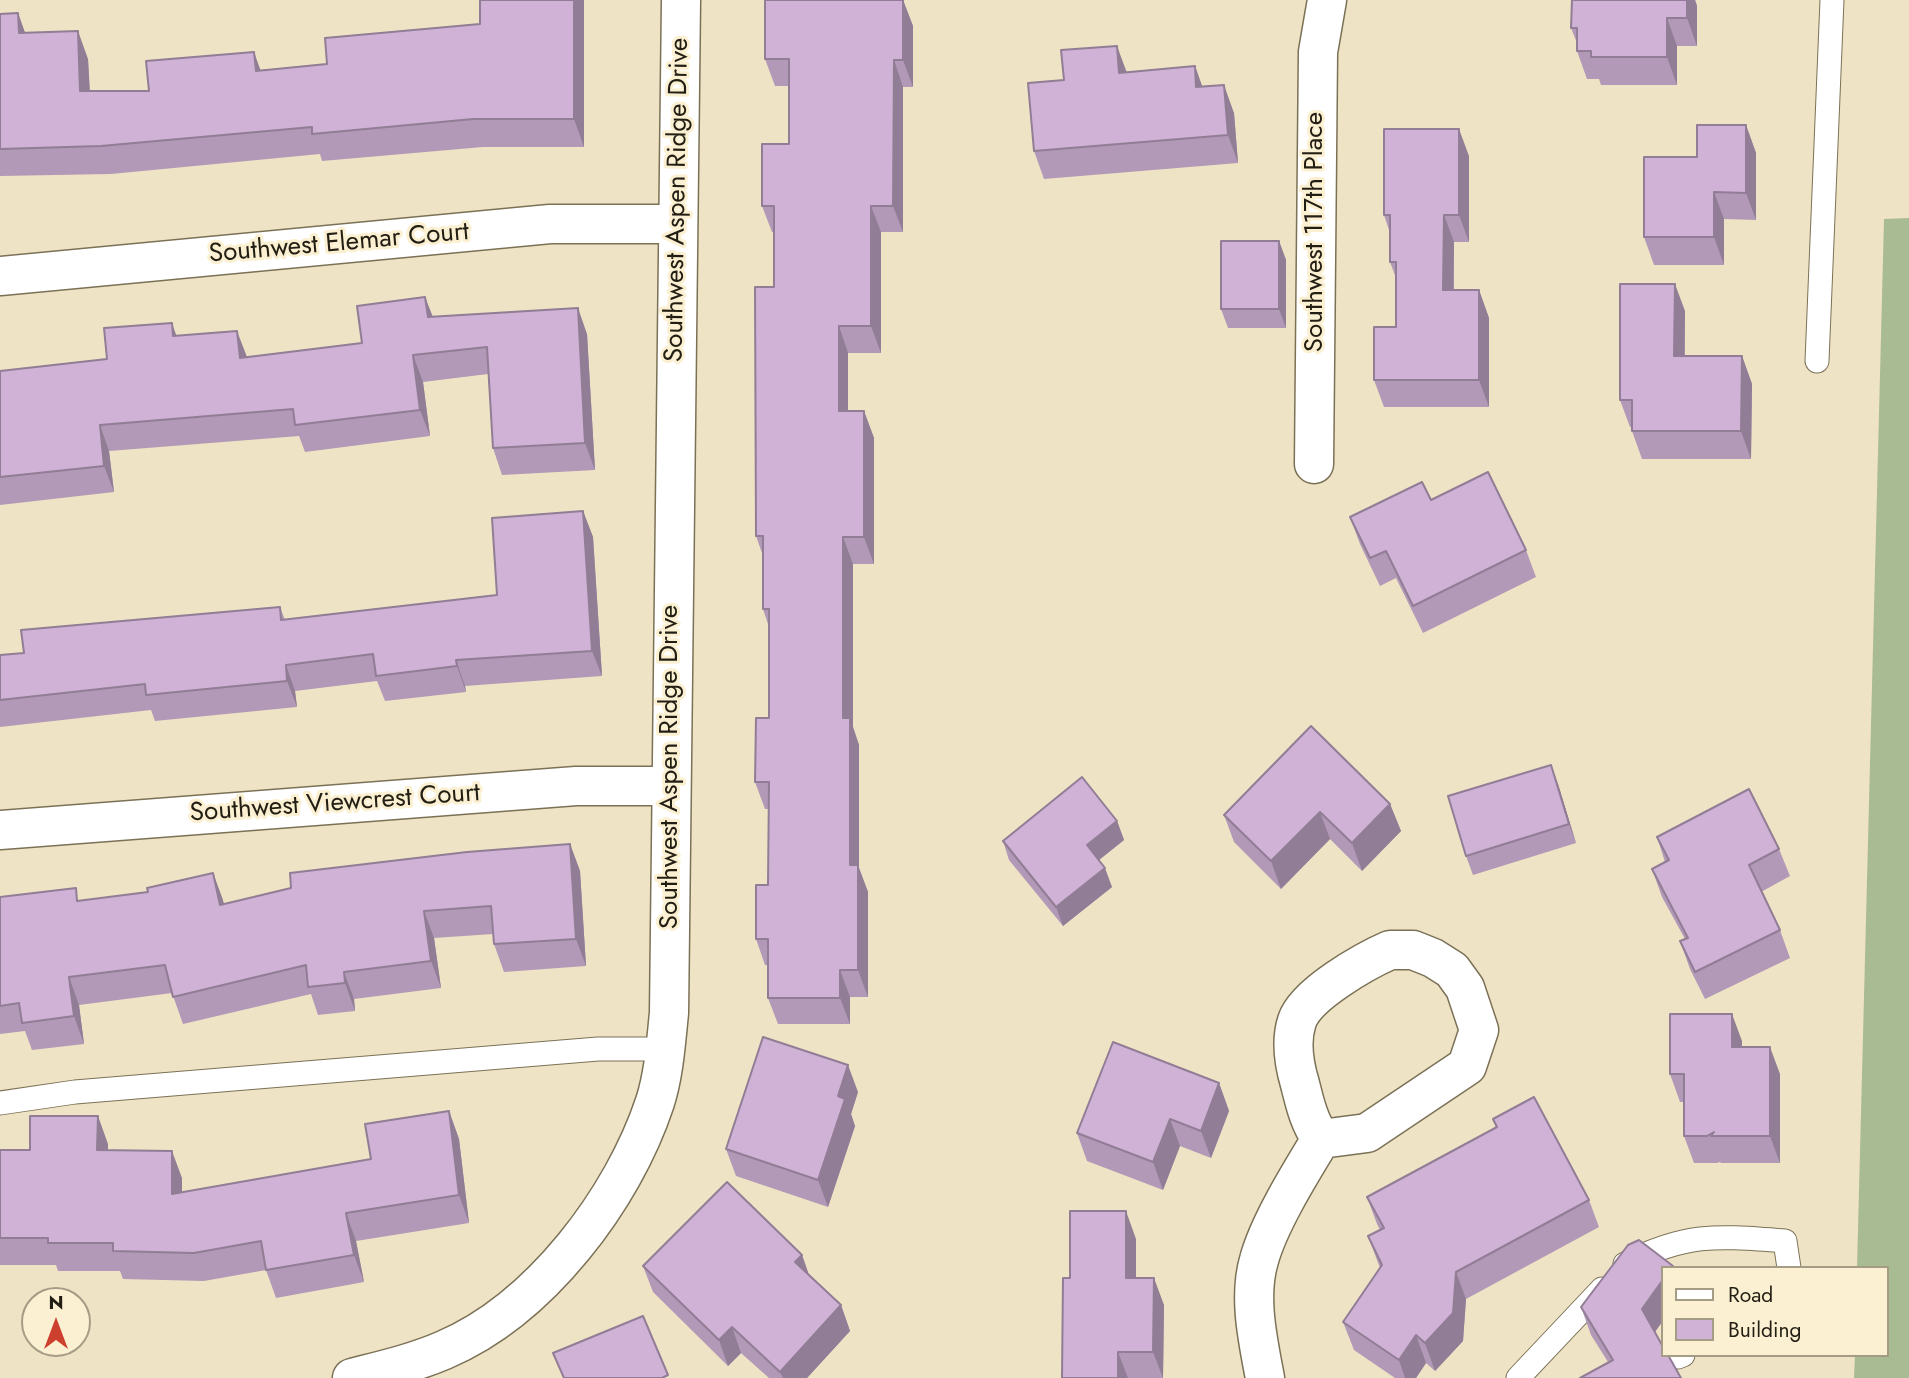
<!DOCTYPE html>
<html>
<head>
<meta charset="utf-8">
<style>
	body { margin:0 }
	#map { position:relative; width:1909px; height:1378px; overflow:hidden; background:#efe3c5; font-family:Jost,sans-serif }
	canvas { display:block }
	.legend { position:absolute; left:1661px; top:1266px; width:228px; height:91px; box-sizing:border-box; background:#fcf0d2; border:2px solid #a59c86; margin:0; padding:9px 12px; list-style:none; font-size:21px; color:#221e13 }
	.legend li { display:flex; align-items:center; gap:14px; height:35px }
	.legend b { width:35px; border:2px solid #a59c86 }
	.north { position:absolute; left:21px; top:1287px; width:70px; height:70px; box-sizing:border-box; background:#fcf0d2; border:2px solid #a59c86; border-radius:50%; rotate:0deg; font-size:19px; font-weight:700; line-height:28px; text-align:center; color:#221e13 }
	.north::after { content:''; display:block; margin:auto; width:24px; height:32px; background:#cd402e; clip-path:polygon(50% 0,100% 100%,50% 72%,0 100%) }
</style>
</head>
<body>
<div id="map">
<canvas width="1909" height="1378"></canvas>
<ul class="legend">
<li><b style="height:9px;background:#fff"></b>Road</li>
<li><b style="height:19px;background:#cfb2d5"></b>Building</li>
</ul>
<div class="north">N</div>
</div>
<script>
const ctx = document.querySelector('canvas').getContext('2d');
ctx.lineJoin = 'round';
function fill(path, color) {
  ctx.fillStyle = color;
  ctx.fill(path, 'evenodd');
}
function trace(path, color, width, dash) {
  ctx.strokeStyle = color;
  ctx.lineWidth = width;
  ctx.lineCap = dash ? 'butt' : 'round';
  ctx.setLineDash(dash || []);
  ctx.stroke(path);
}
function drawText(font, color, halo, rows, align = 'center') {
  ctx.font = font + ' Jost,sans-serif';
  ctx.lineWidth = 6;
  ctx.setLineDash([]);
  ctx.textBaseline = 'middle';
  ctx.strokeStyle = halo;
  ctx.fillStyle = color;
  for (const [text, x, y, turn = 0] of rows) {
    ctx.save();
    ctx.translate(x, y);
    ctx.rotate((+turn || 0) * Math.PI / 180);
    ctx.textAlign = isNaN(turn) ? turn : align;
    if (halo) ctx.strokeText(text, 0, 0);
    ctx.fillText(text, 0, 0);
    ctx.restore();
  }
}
const forest = new Path2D(`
	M1909,218V1378H1854L1855,1355H1886V1268H1857L1884,219Z`);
const service = new Path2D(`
	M1817,361L1832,0
	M0,1103L75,1092L598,1049H665
	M1625,1264C1687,1232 1719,1236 1785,1241L1789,1268
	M1678,1357L1683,1355
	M1518,1378L1602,1289`);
const minor = new Path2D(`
	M0,276L550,224H678
	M1314,464L1318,52L1327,0
	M0,830L576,786H670
	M1390,950H1413L1433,958L1452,970L1465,988L1479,1030L1467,1066L1367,1133L1321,1139C1309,1122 1305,1104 1300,1084C1294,1064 1290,1042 1297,1021C1306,994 1365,961 1390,950Z
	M352,1378C383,1370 414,1363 444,1350C540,1309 623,1199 655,1102C664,1074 666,1042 669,1013L681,0
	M1265,1378C1258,1341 1248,1297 1259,1260C1269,1223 1301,1172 1321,1139`);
const wall = new Path2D(`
	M480,0H584V147H483L322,161L320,154L111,174L0,176V14L18,13L25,33L88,59L90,91H149L261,70L327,64L480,24Z
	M903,0L913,26V87H903V232H881V353H848V411H864L874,438V564H853V727L859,745V868L868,892V997H850V1024H778L768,998V965H765L756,939L768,885L769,809H765L755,782L769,718V627L763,609V556L756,536L774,287V232H772L762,206L789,144V86H775L765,59Z
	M1572,0H1695L1697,6V46H1677V85H1601L1599,79H1587L1577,51V43L1571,28Z
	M1195,66L1202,87L1234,113L1238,163L1044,179L1034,151L1064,80L1126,72Z
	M1746,125L1756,153V220L1724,219V265H1654L1644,237L1697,157Z
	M1469,156V242H1454V290H1479L1489,318V407H1384L1374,380L1396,327V278L1390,262V233L1384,215Z
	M1279,241L1286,260V328H1228L1221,309Z
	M425,297L433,317L587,334L595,470L502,475L493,448L488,374L423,382L430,436L305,452L299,436L109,451L114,492L0,505V371L107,359L177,336L247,357L362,343Z
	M1685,311V356H1742L1752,384L1751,459H1642L1632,431V427H1630L1620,400Z
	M1431,500L1526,550L1536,577L1423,633L1396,578L1380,586L1360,544L1350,517Z
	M583,511L593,537L602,676L465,686L466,692L385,701L377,681L295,691L297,707L155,721L151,710L0,727V655L24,653L280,607L285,620L497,595Z
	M1558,784L1576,843L1473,875L1466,856Z
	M1390,804L1401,831L1362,871L1330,839L1281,889L1234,842L1224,815Z
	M1117,821L1124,840L1099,860L1112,887L1063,926L1009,860L1003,841Z
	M1657,837L1779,849L1790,876L1761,892L1780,930L1790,958L1705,999L1690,969L1680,941L1685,939L1662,897L1652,869L1665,862Z
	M570,844L580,871L586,966L504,972L494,944L493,934L434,938L441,988L354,999L355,1011L318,1015L311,994L183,1024L172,993L79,1005L84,1044L32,1050L25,1031L0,1034V897L80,901L148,892L213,873L224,904Z
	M1742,1041V1047L1780,1074V1163H1721L1720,1162L1717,1163H1694L1684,1136V1102H1680L1670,1074Z
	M1219,1083L1229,1111L1211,1158L1180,1146L1163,1190L1087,1161L1077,1133Z
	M858,1092L851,1114L855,1126L828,1207L736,1176L726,1149Z
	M449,1111L459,1139L469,1223L356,1241L364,1282L276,1298L266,1270L204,1281L123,1279L120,1271H58L56,1265H0V1150H30L108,1144V1150L182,1178V1192L371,1159Z
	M1493,1119L1589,1200L1599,1227L1466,1299L1463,1341L1435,1371L1426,1363L1416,1378H1395L1354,1350L1343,1322L1380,1268L1368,1236L1380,1230L1377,1224L1367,1197L1496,1128Z
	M1136,1239V1278L1164,1305L1163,1378H1062L1070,1278Z
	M802,1255L809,1275L841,1305L850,1331L807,1378H769L741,1353L728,1366L653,1292L643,1266Z
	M1662,1268V1322L1655,1332L1608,1362L1591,1335L1581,1307Z`);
const shadedWall = new Path2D(`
	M574,0H584V147L574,119Z
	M903,0L913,26V87L903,60Z
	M1687,0H1695L1697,6V46L1687,18Z
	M18,13L28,41L19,33Z
	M1667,18L1677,46V85L1667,57Z
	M78,31L88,59L91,119L80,91Z
	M1117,46L1127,73H1119Z
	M254,52L264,80L256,71Z
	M894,60L903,87V232L893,206Z
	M1195,66L1205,94L1196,87Z
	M1224,85L1234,113L1238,163L1228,135Z
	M1746,125L1756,153V220L1746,193Z
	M1459,129L1469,156V242L1459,215Z
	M1714,192L1724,219V265L1714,237Z
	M871,206L881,232V353L871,326Z
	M1444,215L1454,242L1453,317L1443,290Z
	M1279,241L1286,260V328L1279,309Z
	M1675,284L1685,311L1684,384L1674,356Z
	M1479,290L1489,318V407L1479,380Z
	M425,297L435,323L428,317Z
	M578,308L587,334L595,470L585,443Z
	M172,323L181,349L173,336Z
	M839,326L848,353V438L839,411Z
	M237,331L247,357L240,358Z
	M413,355L423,382L430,436L420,410Z
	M1742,356L1752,384L1751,459L1741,431Z
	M864,411L874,438V564L864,537Z
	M100,425L109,451L114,492L104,466Z
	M583,511L593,537L602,676L592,651Z
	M843,537L853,564V727L859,745V868L868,892V997L858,970L850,865L843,718Z
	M456,660L465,686L466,692L457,666Z
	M286,665L295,691L297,707L287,681Z
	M1551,765L1558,784L1576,843L1569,824Z
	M1390,804L1401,831L1362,871L1352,843Z
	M1320,812L1330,839L1281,889L1271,861Z
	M1117,821L1124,840L1094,864L1087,845Z
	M570,844L580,871L586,966L576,939Z
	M1105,868L1112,887L1063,926L1056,907Z
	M213,873L223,900L230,932L220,905Z
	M424,911L434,938L441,988L431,961Z
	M840,970L850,997V1024L840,998Z
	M344,972L354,999L355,1011L345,983Z
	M69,977L79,1005L84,1044L74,1016Z
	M1732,1014L1742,1041V1074L1732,1047Z
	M1770,1047L1780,1074V1163L1770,1136Z
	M848,1065L858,1092L851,1114L855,1126L828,1207L818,1180L838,1096Z
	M1219,1083L1229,1111L1211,1158L1201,1131Z
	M449,1111L459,1139L469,1223L459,1195Z
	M98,1116L108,1144L107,1178L97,1150Z
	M1170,1119L1180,1146L1163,1190L1153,1162Z
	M172,1151L182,1178V1222L172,1194Z
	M1126,1211L1136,1239V1305L1126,1278Z
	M346,1213L356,1241L364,1282L354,1255Z
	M802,1255L811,1281L795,1262Z
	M1456,1272L1466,1299L1463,1341L1435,1371L1425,1343Z
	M1154,1278L1164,1305L1163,1378L1153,1352Z
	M1662,1281V1322L1652,1336L1642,1309Z
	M841,1305L850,1331L807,1378H783L780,1372Z
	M732,1327L741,1353L728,1366L719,1340Z
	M1416,1335L1426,1363L1416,1378H1405L1399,1360Z
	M1118,1352L1128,1378H1118Z`);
const building = new Path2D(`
	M480,0H574V119H473L312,134V127L101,146L0,149V14L18,13L19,33L78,31L80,91H149L146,61L254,52L256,71L327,64L325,38L480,24Z
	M765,0H903V60H894L893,206H871V326H839V411H864V537H843V718H850V865H858V970H840V998H768V939H756V885H768L769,782H755L756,718H769V609H763V536H756L755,287H774V206H762V144H789V59H765Z
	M1572,0H1687V18H1667V57H1591V51H1577V28H1571Z
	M1117,46L1119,73L1195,66L1196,87L1224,85L1228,135L1034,151L1028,83L1064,80L1061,50Z
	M1697,125H1746V193L1714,192V237H1644V157H1697Z
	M1384,129H1459V215H1444L1443,290H1479V380H1374V327H1396V262H1390V215H1384Z
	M1221,241H1279V309H1221Z
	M1620,284H1675L1674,356H1742L1741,431H1632V400H1620Z
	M425,297L428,317L578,308L585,443L493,448L487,347L413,355L420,410L295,425L293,409L100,425L104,466L0,477V371L107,359L104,328L172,323L173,336L237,331L240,358L362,343L357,306Z
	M1488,472L1526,550L1413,606L1386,551L1370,558L1350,517L1422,482L1431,500Z
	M583,511L592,651L456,660L457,666L376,676L373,654L286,665L287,681L146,695L145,684L0,700V655L24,653L21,630L280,607L281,620L497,595L492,518Z
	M1311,726L1390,804L1352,843L1320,812L1271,861L1224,815Z
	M1551,765L1569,824L1466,856L1448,796Z
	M1082,777L1117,821L1087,845L1105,868L1056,907L1003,841Z
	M1749,789L1779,849L1749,865L1780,930L1695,972L1680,941L1688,938L1652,869L1669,860L1657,837Z
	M570,844L576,939L494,944L491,906L424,911L431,961L344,972L345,983L308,987L306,965L173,997L165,965L69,977L74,1016L22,1023L19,1003L0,1006V897L76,888L77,901L148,892L147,888L213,873L220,905L291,888L290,873L467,852Z
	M1670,1014H1732V1047H1770V1136H1711L1714,1132L1707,1136H1684V1074H1670Z
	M763,1037L848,1065L838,1096L845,1099L818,1180L726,1149Z
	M1113,1042L1219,1083L1201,1131L1170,1119L1153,1162L1077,1133Z
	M1534,1097L1589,1200L1456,1272L1453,1313L1425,1343L1416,1335L1399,1360L1343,1322L1382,1265L1368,1236L1384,1228L1367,1197L1497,1127L1493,1119Z
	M449,1111L459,1195L346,1213L354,1255L266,1270L261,1241L194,1253L113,1251V1243H48V1238H0V1150H30V1116H98L97,1150L172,1151V1194L371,1159L365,1124Z
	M727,1182L802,1255L795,1262L841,1305L780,1372L732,1327L719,1340L643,1266Z
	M1070,1211H1126V1278H1154L1153,1352H1118V1378H1062L1063,1278H1070Z
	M1639,1240L1673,1266L1672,1268H1662V1281L1642,1309L1662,1345V1355H1668L1681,1378H1580L1613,1360L1581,1307L1628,1245Z
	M643,1316L668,1375L662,1378H564L553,1353Z`);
const streetNames = [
	["Southwest Aspen Ridge Drive",678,200,-89],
	["Southwest 117th Place",1316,232,-90],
	["Southwest Elemar Court",339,244,-5],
	["Southwest Aspen Ridge Drive",671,767,-90],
	["Southwest Viewcrest Court",335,804,-4]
];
fill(forest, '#a9bb93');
trace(service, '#7b7156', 25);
trace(minor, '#7b7156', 41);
trace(service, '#fff', 23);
trace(minor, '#fff', 38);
fill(wall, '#b299b7');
fill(shadedWall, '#917d95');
fill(building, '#cfb2d5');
trace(building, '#917d95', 2);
drawText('26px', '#221e13', '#fcf0d2', streetNames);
</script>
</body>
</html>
